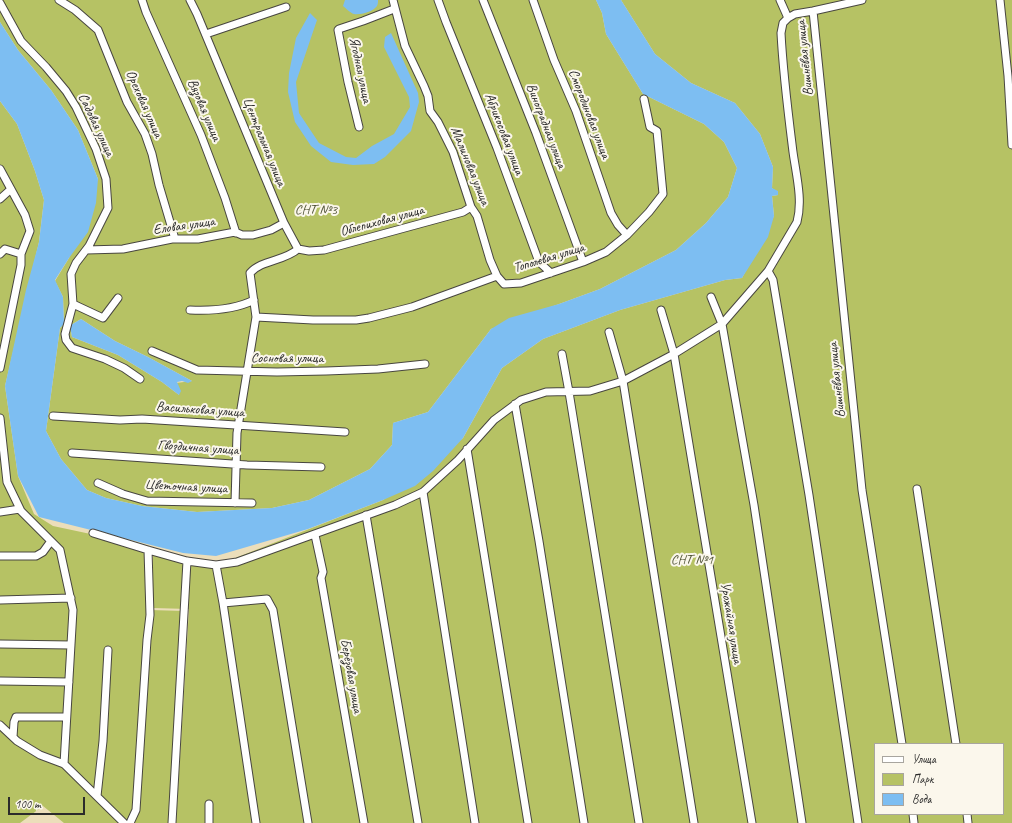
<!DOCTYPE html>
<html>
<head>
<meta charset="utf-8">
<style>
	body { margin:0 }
	#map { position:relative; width:1012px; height:823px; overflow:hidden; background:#ecdeba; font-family:Caveat,sans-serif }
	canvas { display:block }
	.legend { position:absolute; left:874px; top:743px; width:130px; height:72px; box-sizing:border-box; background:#fbf7ec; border:1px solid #a8a59f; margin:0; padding:5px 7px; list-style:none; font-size:12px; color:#2b2b2b }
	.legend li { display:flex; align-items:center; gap:8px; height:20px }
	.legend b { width:20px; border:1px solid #a8a59f }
	.scale { position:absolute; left:8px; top:797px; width:77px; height:18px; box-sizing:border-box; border:2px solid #2b2b2b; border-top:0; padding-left:5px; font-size:12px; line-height:14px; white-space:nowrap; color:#2b2b2b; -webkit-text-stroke:3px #fbf7ec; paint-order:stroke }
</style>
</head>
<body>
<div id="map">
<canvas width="1012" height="823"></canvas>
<ul class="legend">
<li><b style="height:5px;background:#fff"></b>Улица</li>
<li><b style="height:11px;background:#b6c264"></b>Парк</li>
<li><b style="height:11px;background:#7dbef2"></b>Вода</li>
</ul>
<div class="scale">100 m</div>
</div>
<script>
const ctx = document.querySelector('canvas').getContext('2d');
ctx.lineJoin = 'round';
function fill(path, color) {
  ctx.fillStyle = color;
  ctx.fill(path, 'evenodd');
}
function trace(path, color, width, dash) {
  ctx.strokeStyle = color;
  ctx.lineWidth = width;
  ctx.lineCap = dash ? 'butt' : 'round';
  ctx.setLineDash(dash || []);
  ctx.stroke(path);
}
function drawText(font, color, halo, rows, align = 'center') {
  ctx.font = font + ' Caveat,sans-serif';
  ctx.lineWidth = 4;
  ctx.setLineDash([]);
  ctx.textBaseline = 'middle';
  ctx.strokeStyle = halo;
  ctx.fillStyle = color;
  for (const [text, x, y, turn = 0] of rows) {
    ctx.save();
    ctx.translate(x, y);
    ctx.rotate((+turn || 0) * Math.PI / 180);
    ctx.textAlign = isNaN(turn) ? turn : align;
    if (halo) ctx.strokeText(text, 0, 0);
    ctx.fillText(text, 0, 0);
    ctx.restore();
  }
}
const green = new Path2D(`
	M0,0H596L602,13L606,34L643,94L704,124L724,142L737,168L728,197L706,223L676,250L600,289L491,329L428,412L393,423L392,445L370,469L309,500L272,508L197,512L142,506L106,498L87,490L61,459L46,431L60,328L63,324L70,326L72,337L118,355L162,382L179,395L176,383L192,381L148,357L115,341L81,319L71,325L64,323L63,297L55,281L69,258L98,179L78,130L51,90L18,50L0,22Z
	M621,0H1012V823H176L189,609L153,608V556L225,562L383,500L463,438L502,368L543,339L620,310L725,280L742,278L774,216L772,196L778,195L772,188L773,167L760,134L735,103L691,83L655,54ZM875,744H1003V814H875Z
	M0,101L17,124L35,171L44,200L39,242L5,386L18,476L34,514L53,526L147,546L150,610L184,611L172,823H64L43,806L20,823H0Z`);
const water = new Path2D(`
	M345,0H378C378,2 378,4 377,6C373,12 360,15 354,14C350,13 346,8 343,6Z
	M596,0H621L655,54L691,83L735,103L760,134L773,167L772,188L778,191V195L772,196L774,216L768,237L742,278L725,280L620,310L543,339L502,368L463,438L433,471L415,486L383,500L308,529L216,556L183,553L39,517L18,476L5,386L26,290L39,242L44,200L35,171L17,124L0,101V22L18,50L51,90L78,130L98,179L96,203L88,232L69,258L55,280L63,297L64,323L71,325L81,319L115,341L148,357L192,381L188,383L182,381L177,382L181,391L179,395L162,382L118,355L72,337L70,326L64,324L60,328L46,431L61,459L87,490L106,498L142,506L197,512L272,508L309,500L370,469L392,445L393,423L428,412L491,329L509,318L559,304L600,289L676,250L706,223L728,197L737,168L724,142L704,124L643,94L606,34L602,13Z
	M310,13L317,20L296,82L299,113L319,143L346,157L356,158L372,146L394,134L410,107L409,97L384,47L385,37L391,33L418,93L419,102L411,131L385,157L374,164L353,165L331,162L311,146L295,122L288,92L289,73L296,38Z`);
const minor = new Path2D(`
	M59,0L75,10L98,30L127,102L145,134L152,154L159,185L175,239
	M142,0L146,12L201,135L225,198L236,233
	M190,0L197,14L284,223L298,249C285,261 261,260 250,273L256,317L237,433L235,503
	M393,0L405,46L424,86L428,96L430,111L438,122L453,152L471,207L477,216L490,260L497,276
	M438,0L446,22L497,148L539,262L551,273
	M483,0L536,133L583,262
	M533,0L554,60L576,111L611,213L618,225L627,235
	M780,0L788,18
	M1000,0L1008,76L1012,145
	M0,3L21,41L46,67L66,91L76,107L96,149L106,179L108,208L89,246L76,263L71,274L73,304L65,334L66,340L72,348L105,359L124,368L140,379
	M813,11L862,490L902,744
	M206,34L286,7
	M359,127L348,82L338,30L339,29L363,21L394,9
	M0,169L25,215L30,231L21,254V265L0,368
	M0,199L11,189
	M298,249L309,251L324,250L463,212L471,207
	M86,250L123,249L172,239H198L235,232L242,235H253L271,230L284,223
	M0,254L5,249L21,254
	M768,271L773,280L809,495L858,823
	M711,297L722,324L754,505L802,823
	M73,304L103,318L118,298
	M190,310C212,311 234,310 254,300
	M661,310L674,354L752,823
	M256,317L313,320H356L369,318L412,307L497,276L504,284L521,283L583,262L606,252L627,235L649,212L663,194L657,131L650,127L644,99
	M609,332L623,381L694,823
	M152,351L197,370L277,372L326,371L378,369L425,364
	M562,354L569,392L639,823
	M515,404L539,541L584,823
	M53,416L120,420L142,419L345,432
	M0,418L7,482L21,511L60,550L73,610L64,764
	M467,449L528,823
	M72,453L247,465L321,467
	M98,483L123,494L147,501L252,503
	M917,489L956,744
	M423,492L475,823
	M0,512L20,509
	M366,515L418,823
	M93,533L148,550L187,561L216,565L237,562L395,505L423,492L458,460L494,420L521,400L546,392L590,391L623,381L674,354L722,324L768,271L797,222C803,200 796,174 793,152C788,112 783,73 781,33L783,23L788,18L795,14L813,11L862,0
	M315,535L323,572L321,578L364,823
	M0,556H36L43,552L51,541
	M216,565L223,603L256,823
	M0,600L71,598
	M223,603L267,599L273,610L308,823
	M0,644L71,645
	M0,681L69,682
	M0,725L17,741L40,755L64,764L124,823
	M13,737L14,722L16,717H66
	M97,796L103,741L108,650
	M913,814L914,823
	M967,814L968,823
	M130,823L136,810L147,640L150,615L148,550
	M172,823L187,561
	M209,823V804`);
const streetNames = [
	["Вишнёвая улица",805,58,-96],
	["Ягодная улица",360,70,78],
	["Ореховая улица",144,104,66],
	["Вязовая улица",204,110,67],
	["Смородиновая улица",589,114,69],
	["Садовая улица",96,125,65],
	["Виноградная улица",546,126,69],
	["Абрикосовая улица",504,134,69],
	["Центральная улица",264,142,68],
	["Малиновая улица",470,166,68],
	["Облепиховая улица",382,221,-15],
	["Еловая улица",184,226,-8],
	["Тополевая улица",549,258,-17],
	["Сосновая улица",287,358],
	["Вишнёвая улица",837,380,-96],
	["Васильковая улица",200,410,4],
	["Гвоздичная улица",198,448,4],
	["Цветочная улица",186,487,3],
	["Урожайная улица",731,623,81],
	["Берёзовая улица",351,676,80]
];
const parkNames = [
	["СНТ №3",316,210],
	["СНТ №1",692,560]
];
fill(green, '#b6c264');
fill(water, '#7dbef2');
trace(minor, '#484640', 9);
trace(minor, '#fff', 7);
drawText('14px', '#2b2b2b', '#fbf7ec', streetNames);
drawText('14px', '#55583c', '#fbf7ec', parkNames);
</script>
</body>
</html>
